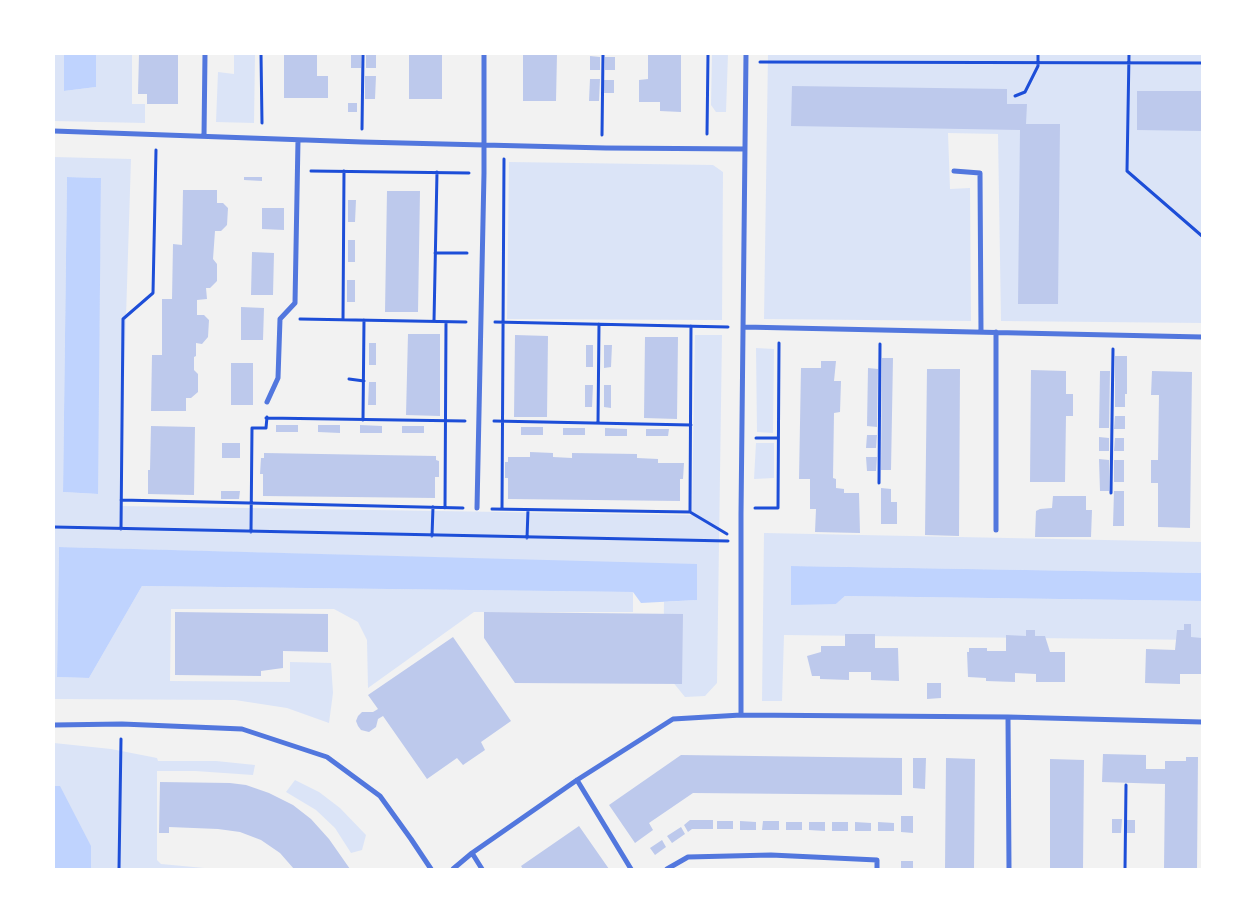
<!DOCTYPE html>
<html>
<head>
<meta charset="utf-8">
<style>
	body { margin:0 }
	#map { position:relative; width:1256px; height:923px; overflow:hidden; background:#f2f2f2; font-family:"Space Grotesk",sans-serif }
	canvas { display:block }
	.frame { position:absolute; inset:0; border:55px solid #fff; pointer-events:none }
</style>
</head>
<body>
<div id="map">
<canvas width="1256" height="923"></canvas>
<div class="frame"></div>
</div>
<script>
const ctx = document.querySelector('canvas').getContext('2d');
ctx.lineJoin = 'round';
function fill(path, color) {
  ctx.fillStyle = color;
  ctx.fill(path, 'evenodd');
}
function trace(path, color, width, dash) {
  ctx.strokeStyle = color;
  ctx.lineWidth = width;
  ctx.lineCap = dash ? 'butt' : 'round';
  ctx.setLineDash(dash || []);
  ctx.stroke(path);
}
const green = new Path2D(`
	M54,54H64V91L96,87V54H132V104H145V123L54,121Z
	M234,54H255L254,123L216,122L218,72L234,74Z
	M712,54H728L726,112H716L711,105Z
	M768,54H1202V323L1001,321L998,134L948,133L950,189L970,188L971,321L764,319Z
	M54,157L131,159L120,506L692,515L695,335H722L717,683L705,696L685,697L663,670L664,602L696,600L697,565L59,547L57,677L89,678L142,586L633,592V612H474L368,688L367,640L358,622L334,609H171L170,681L290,682V662L331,663L333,693L329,723L287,708L235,700L54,699ZM67,177L101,178L97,494L63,492Z
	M509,162L713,165L723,172L722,320L507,319Z
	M756,348L774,349L773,433L757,432Z
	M756,443H774V478L754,479Z
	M764,533L1202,542V573L791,566L836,604L845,596L1202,601V640L784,635L782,701H762Z
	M54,743L111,749L157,758L158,761H216L255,765L253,775L195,771H157V860L161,864L215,869H54Z
	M295,780L319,792L340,808L366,835L362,850L351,853L335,828L316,810L286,792Z`);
const water = new Path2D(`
	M64,54H96V87L64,91Z
	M67,177L101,178L98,494L63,492Z
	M59,547L697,564V600L641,603L633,592L142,586L89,678L57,677Z
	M791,566L1202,573V601L845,596L836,604L791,605Z
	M54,786H60L91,846V869H54Z`);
const building = new Path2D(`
	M139,54H178V104H147V94H138Z
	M284,54H317V76H328V98H284Z
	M351,54H361V68H351Z
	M409,54H442V99H409Z
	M523,54H557L556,101H523Z
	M648,54H681V112L660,111V102H639V80L648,79Z
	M366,55H376V68H366Z
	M590,56L600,57V70H590Z
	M605,57H615V70H605Z
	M365,76H376L375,99H365Z
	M590,79H600L599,101H589Z
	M604,80H614V93H604Z
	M792,86L1007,89V104H1027L1026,124H1060L1058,304H1018L1020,130L791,126Z
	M1137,91H1202V131L1137,130Z
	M348,103H357V112H348Z
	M244,177H262V181L244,180Z
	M183,190H217V203H223L228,208L227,225L221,231H215L213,259L217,264V281L210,288H206L207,299L197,300V315H204L209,320L208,337L202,344L196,343V356L194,357V370L198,374V392L191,398H186V411H151L152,355H162V299H172L173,244L182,245Z
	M387,191H420L418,312H385Z
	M348,200H356L355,222H348Z
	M262,208H284V230L262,229Z
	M348,240H355V262H348Z
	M252,252L274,253L273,295H251Z
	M347,280H355V302H347Z
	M241,307L264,308L263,340H241Z
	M408,334H440V416L406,415Z
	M515,335L548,336L547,417H514Z
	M645,337H678L677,419L644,418Z
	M369,343H376V365H369Z
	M586,345H593V367H586Z
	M604,345H612L611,367L604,368Z
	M1115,356H1127V394H1125V407H1115Z
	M882,358H893L891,470H881Z
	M821,361H836L834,381H841L840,412L834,413L833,478L836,479V488L844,489V493H859L860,533L815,532L816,509H810V479H799L801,368H821Z
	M231,363H253V405H231Z
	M868,368L878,369L877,427L867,426Z
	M927,369H960L959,536L925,535Z
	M1031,370L1066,371V394H1073V416H1066L1065,482H1030Z
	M1100,371H1110L1109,428H1099Z
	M1152,371L1192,372L1190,528L1158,527V483H1151V460H1158L1159,395H1151Z
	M369,382H376V405H368Z
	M585,385H593L592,407H585Z
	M604,385H611V408L604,407Z
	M1115,416H1125V429H1114Z
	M276,425H298V432H276Z
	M318,425H340V433L318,432Z
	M360,425L382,426V433H360Z
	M151,426L195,427L194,495L148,494V470H150Z
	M402,426H424V433H402Z
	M521,427H543V435H521Z
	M563,428H585V435H563Z
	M605,428L627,429V436H605Z
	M646,429H669L668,436H646Z
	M867,435H877L876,448H866Z
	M1099,437L1109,438V451H1099Z
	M1115,438H1124V451H1114Z
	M222,443H240V458H222Z
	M530,452L553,453V457L572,458V453L637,454V458L658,459V463H684L683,479H680V501L508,499V478H505V462H508V457H530Z
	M264,453L436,456V460L439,461V477H435V498L263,496V474H260L261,458H264Z
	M866,457H877L876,471H867Z
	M1099,459L1109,460V491H1100Z
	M1114,460H1124V482H1114Z
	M881,488L891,489V502H897V524H881Z
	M221,491H240L239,499H221Z
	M1114,491H1124V526H1113Z
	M1053,496H1086V510H1092L1091,537H1035L1036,511L1040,509L1052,508Z
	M175,612L328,614V652L283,651V668L261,671V676L175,675Z
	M484,612L683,614L682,684L515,683L484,638Z
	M1184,624H1191V637L1202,638V674H1180V684L1145,683L1146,649L1175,650L1177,630H1184Z
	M1026,630H1035V636H1045L1050,652H1065V682H1036V674L1015,673V682L986,681V678L968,677L967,652H969V648H987V651H1006V635L1026,636Z
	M845,634H875V648H898L899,681L871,680V672H849V680L820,679V676H812L807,656L821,652V646H845Z
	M453,637L511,721L481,742L485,750L463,765L457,758L427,779L383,716L378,719L376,727L369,732L361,730L358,726L356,721L358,716L362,712H373L378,709L368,695Z
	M927,683H941V698L927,699Z
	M1103,754L1146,755V769H1165V761H1186V757H1198L1197,869H1164L1165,784L1102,782Z
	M681,755L902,758V795L693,793L649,823L653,830L635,843L609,805Z
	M913,758H926L925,789L913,788Z
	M946,758L975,759L974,869H945Z
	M1050,759L1084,760L1083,869H1050Z
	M160,782L230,783L246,785L269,793L293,805L311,819L329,839L350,869H294L280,853L261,840L240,832L218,829L169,827V833H159Z
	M901,816H913V833L901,832Z
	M1112,819H1122L1121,833H1112Z
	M690,820H713V829H692L688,832L684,825Z
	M1126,820H1135V833H1126Z
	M717,821H733V829H717Z
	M740,821L756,822V830H740Z
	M763,821H779V830H762Z
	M786,822H802V830H786Z
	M809,822H825V831L809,830Z
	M832,822H848V831H832Z
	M855,822L871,823V831H855Z
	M878,822L894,823V831H878Z
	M579,826L609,869H523L521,866Z
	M681,827L685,834L672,843L667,836Z
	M662,840L666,847L655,855L650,848Z
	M901,861H913V869H901Z`);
const path = new Path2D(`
	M261,54L262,123
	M1129,54L1127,171L1202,236
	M760,62L1202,63
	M1015,96L1025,92L1038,66V54
	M362,129L363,54
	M707,134L708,54
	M602,135L603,54
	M311,171L469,173
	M435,253H467
	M300,319L466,322
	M343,320L344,171
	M434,321L437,172
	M495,322L728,327
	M349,379L364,381
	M266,418L465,421
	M363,420L364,320
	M494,421L691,425
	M598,423L599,324
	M756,438H778
	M879,483L880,344
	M1111,493L1113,349
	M121,500L463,508
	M445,508L446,322
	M755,508H778L779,343
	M492,509L690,512L727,534
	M502,509L504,159
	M690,512L691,326
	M54,527L728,541
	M121,529L123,319L153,293L156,150
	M251,532L252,428H266L267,417
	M432,536L433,507
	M527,538L528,510
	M119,869L121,739
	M1125,869L1126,785`);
const minor = new Path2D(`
	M54,131L362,142L606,148L745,149
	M204,136L205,54
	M954,171L980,173L981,332
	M744,327L1202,337
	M996,332V530
	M267,402L278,378L280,319L295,303L298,140
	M477,508L484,173V54
	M741,715V514L746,54
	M1008,717L1009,869
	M54,725L122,724L242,729L327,757L380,796L411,839L431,869
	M577,780L631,869
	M472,853L482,869
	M453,869L472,853L577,780L673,719L741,715L1008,717L1202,722
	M667,869L688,857L771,855L877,860V869`);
fill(green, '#dbe4f7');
fill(water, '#bfd3fe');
fill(building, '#bdc9ec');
trace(path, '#1d4ed8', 3);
trace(minor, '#5277de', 5);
</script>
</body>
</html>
